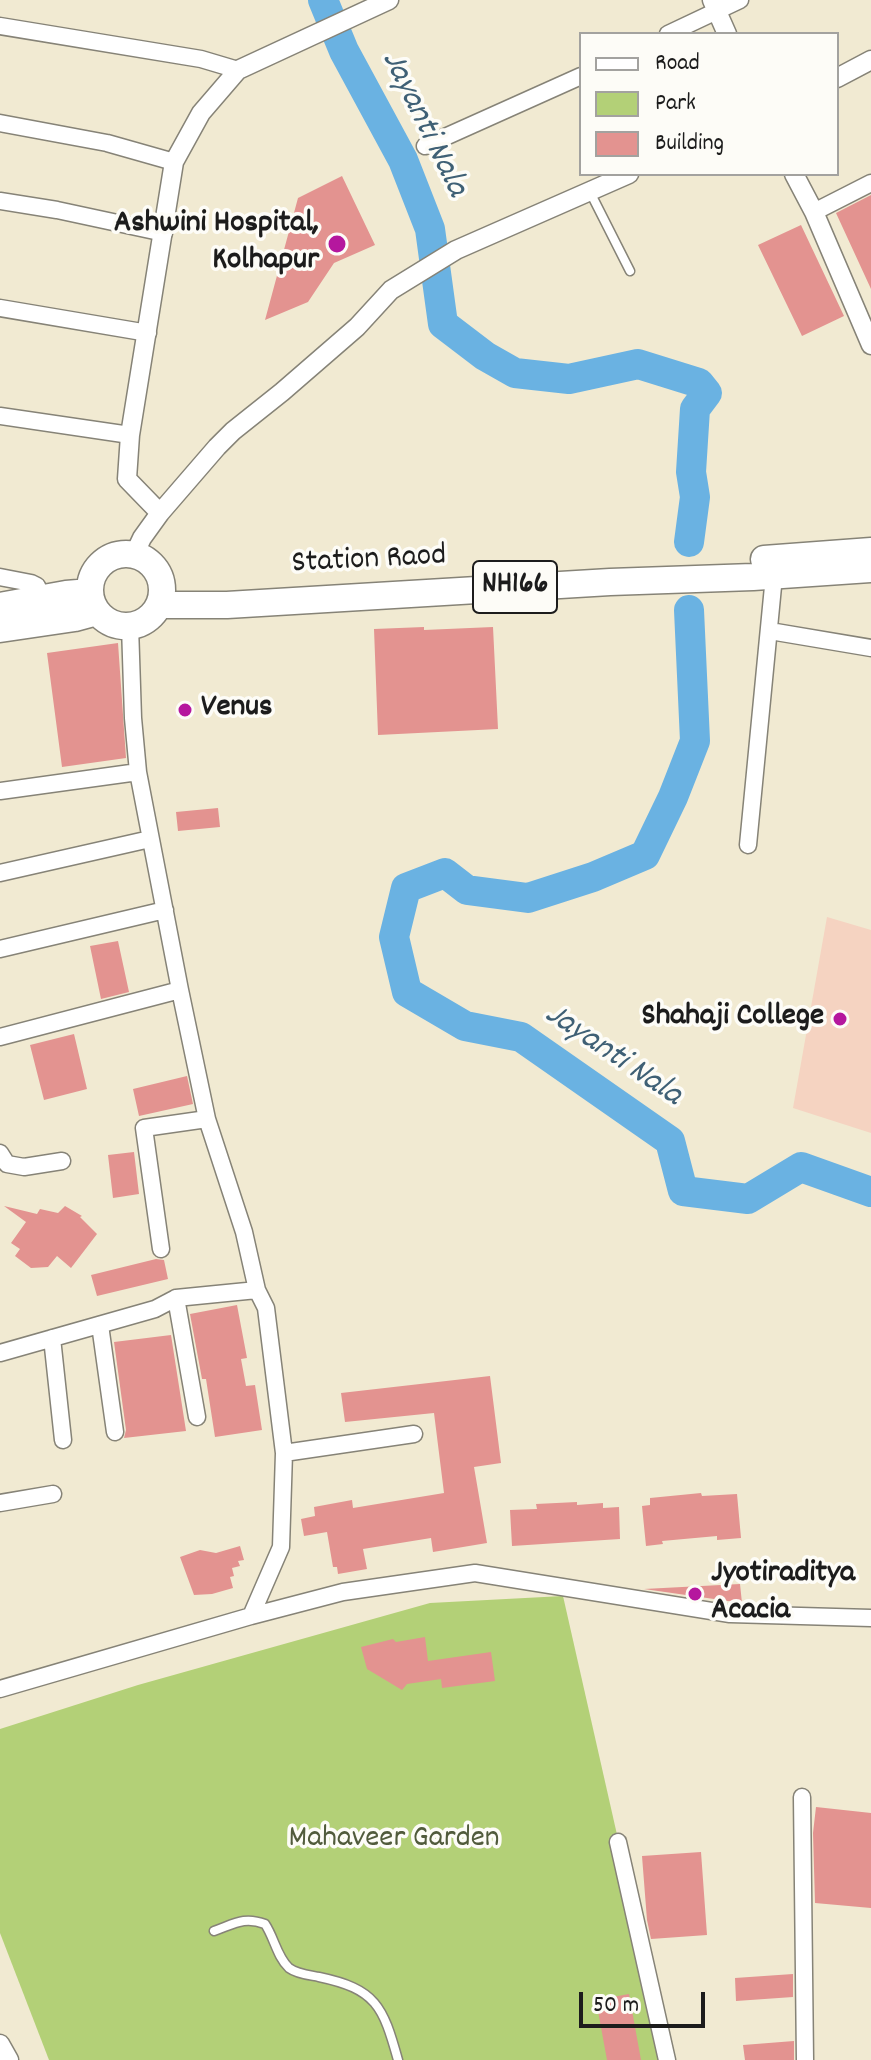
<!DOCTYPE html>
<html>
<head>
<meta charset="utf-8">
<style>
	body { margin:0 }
	#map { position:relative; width:871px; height:2060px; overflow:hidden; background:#f1ead2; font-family:Dekko,sans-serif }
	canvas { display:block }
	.legend { position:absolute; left:579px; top:32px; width:260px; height:144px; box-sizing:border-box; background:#fdfcf7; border:2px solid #a3a29f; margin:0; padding:10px 14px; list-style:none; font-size:24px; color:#1c1c1c }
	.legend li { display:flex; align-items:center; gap:16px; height:40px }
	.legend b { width:40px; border:2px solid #a3a29f }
	.scale { position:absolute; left:579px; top:1992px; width:126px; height:36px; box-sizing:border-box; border:4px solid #1c1c1c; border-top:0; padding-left:10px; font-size:24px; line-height:28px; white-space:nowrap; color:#1c1c1c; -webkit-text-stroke:6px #fdfcf7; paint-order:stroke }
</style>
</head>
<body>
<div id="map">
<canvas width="871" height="2060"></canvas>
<ul class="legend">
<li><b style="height:10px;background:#fff"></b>Road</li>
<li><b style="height:22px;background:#b3d077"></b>Park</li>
<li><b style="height:22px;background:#e39390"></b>Building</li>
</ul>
<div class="scale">50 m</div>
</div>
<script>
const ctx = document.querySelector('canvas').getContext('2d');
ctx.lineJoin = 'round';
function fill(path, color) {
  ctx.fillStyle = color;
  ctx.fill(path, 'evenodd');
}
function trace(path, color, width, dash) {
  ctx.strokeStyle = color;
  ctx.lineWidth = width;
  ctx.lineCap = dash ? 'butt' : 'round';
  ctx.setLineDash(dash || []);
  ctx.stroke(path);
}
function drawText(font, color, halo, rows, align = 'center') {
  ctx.font = font + ' Dekko,sans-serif';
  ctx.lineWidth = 7;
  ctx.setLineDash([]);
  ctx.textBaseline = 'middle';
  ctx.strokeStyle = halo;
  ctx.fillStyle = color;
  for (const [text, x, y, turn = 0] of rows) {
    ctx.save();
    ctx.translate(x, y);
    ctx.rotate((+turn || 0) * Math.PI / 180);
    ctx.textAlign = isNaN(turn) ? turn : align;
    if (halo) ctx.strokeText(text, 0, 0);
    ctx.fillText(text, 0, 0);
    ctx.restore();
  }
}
const built = new Path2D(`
	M827,917L871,930V1133L793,1108Z`);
const green = new Path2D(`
	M563,1596L668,2060H49L0,1933V1729L138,1685L430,1603Z`);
const river = new Path2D(`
	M323,0L344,51L403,160L430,229L443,324L485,356L515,373L569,379L638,364L699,383L707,393L695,409L691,472L695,497L689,542
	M689,610L695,741L673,797L645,855L593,877L528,898L467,890L445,873L406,888L394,937L407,992L465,1026L521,1037L670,1141L683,1191L748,1199L801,1167L871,1192`);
const building = new Path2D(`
	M342,176L375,245L334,263L308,302L265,320L298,198Z
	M871,195V289L836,213Z
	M801,225L844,316L802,336L758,245Z
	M424,627V630L493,627L498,729L378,735L374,629Z
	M118,643L126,758L62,767L47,653Z
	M218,808L220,827L178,831L176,812Z
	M118,941L129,992L101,999L90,946Z
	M74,1034L87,1089L44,1100L30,1045Z
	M187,1076L193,1104L139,1116L133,1089Z
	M134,1152L139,1194L113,1198L108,1155Z
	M4,1206L37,1214L40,1209L58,1213L65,1206L82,1216L80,1217L97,1234L71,1268L57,1256L48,1267L31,1268L15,1256L20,1249L11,1243L26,1222Z
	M156,1259L164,1260L168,1279L97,1296L91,1275Z
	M237,1305L247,1358L241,1359L246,1386L255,1385L262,1430L215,1437L206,1379H202L190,1314Z
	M171,1335L186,1431L124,1438L126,1430L114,1342Z
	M490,1376L501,1463L474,1467L487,1543L433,1552L431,1538L363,1549L367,1569L338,1574L337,1567H333L327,1532L304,1536L301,1519L315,1516L314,1507L352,1500L353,1508L444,1493L434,1413L345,1422L341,1393Z
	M701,1493L702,1496L737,1494L741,1538L717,1540V1536L662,1541L663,1544L646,1546L642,1506L650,1505V1498Z
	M577,1502V1505L603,1503V1508L619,1507L620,1539L512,1546L510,1510L537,1509L536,1504Z
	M240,1546L244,1560L238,1561L240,1566L232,1568L234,1576L230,1577L233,1588L212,1594L194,1595L180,1557L200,1550L216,1553Z
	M740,1584L742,1603L644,1589Z
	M425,1637L428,1661L491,1652L495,1681L442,1688L441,1679L407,1684L402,1690L367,1669L361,1647L393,1639L396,1642Z
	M816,1807L871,1813V1908L815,1903L813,1833Z
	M701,1852L707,1935L651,1939L647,1920L642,1856Z
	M793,1974V1997L736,2001L735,1978Z
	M629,1994L641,2060H607L596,2000Z
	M794,2041V2060H745L743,2045Z`);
const service = new Path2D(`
	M590,192L630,271
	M214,1931C234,1924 244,1916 265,1924C274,1937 277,1957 289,1968C297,1974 309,1975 319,1977C376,1989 383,2006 398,2060`);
const minor = new Path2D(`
	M0,26L201,59L238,70
	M668,34L740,0
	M0,123L107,143L174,162
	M425,146L581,76
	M0,201L57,210L164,233
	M814,212L871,183
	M0,308L148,333
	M0,416L130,435
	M0,577L31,583L37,586L43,599
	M770,631L871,648
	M0,791L138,772
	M748,845L774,576
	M0,873L150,839
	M0,949L165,910
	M0,1037L180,990L138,772L133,718L130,626
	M207,1119L244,1232L257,1290
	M0,1153L7,1164L24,1167L62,1161
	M161,1249L144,1128L207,1119L180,990
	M176,1298L197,1417
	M100,1325L115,1432
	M52,1338L63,1440
	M0,1353L155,1309L176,1298L257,1290L266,1308L284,1453L281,1547L251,1616
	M284,1453L414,1434
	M0,1503L53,1494
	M0,1689L251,1616L343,1592L475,1573L730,1614L871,1618
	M802,1797L805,2060
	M618,1842L667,2060`);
const tertiary = new Path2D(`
	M712,0L727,34
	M837,78L871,60
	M794,174L814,212L871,345
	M160,513L127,479L130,435L174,162L201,113L238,70L389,0
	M134,555L142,538L160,513L217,447L233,431L282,392L357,327L391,290L456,250L629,174
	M0,2044L9,2060`);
const trunk = new Path2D(`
	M90 590a36 36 0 1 1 72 0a36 36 0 1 1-72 0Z
	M764,559L871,551
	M159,605H227L610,582L753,577L871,569
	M0,606L66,594L90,592
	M0,629L75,618L97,612`);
const markers = [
	[337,244,10,"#b5179e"],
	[185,710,8,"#b5179e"],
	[840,1019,8,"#b5179e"],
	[695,1594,8,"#b5179e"]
];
const shields = [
	[515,587,84]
];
const shieldNames = [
	["NH166",515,587]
];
const poiNames = [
	["Ashwini Hospital,",319,226],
	["Kolhapur",319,263],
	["Venus",201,710,"left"],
	["Shahaji College",824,1019],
	["Jyotiraditya",711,1576,"left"],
	["Acacia",711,1613,"left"]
];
const streetNames = [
	["Station Raod",369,562,-3]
];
const parkNames = [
	["Mahaveer Garden",394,1841]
];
const waterNames = [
	["Jayanti Nala",422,125,64],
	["Jayanti Nala",612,1057,34]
];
fill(built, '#f5d3c1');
fill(green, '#b3d077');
trace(river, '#6ab2e2', 30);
fill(building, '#e39390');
trace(service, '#868377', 11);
trace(minor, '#868377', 19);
trace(tertiary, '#868377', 21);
trace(trunk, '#868377', 29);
trace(service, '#fff', 8);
trace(minor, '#fff', 16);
trace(tertiary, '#fff', 18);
trace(trunk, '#fff', 26);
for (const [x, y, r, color] of markers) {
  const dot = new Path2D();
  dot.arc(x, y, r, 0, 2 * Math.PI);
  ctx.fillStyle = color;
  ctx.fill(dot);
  trace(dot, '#fdfcf7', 3);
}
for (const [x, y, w] of shields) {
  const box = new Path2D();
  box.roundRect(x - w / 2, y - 26, w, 52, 6);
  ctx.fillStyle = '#fdfcf7';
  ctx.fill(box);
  trace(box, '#1c1c1c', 2);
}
drawText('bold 30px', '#1c1c1c', null, shieldNames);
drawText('bold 32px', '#1c1c1c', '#fdfcf7', poiNames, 'right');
drawText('32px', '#1c1c1c', '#fdfcf7', streetNames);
drawText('32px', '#515b3c', '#fdfcf7', parkNames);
drawText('italic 34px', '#3f6075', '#fdfcf7', waterNames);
</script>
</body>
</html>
